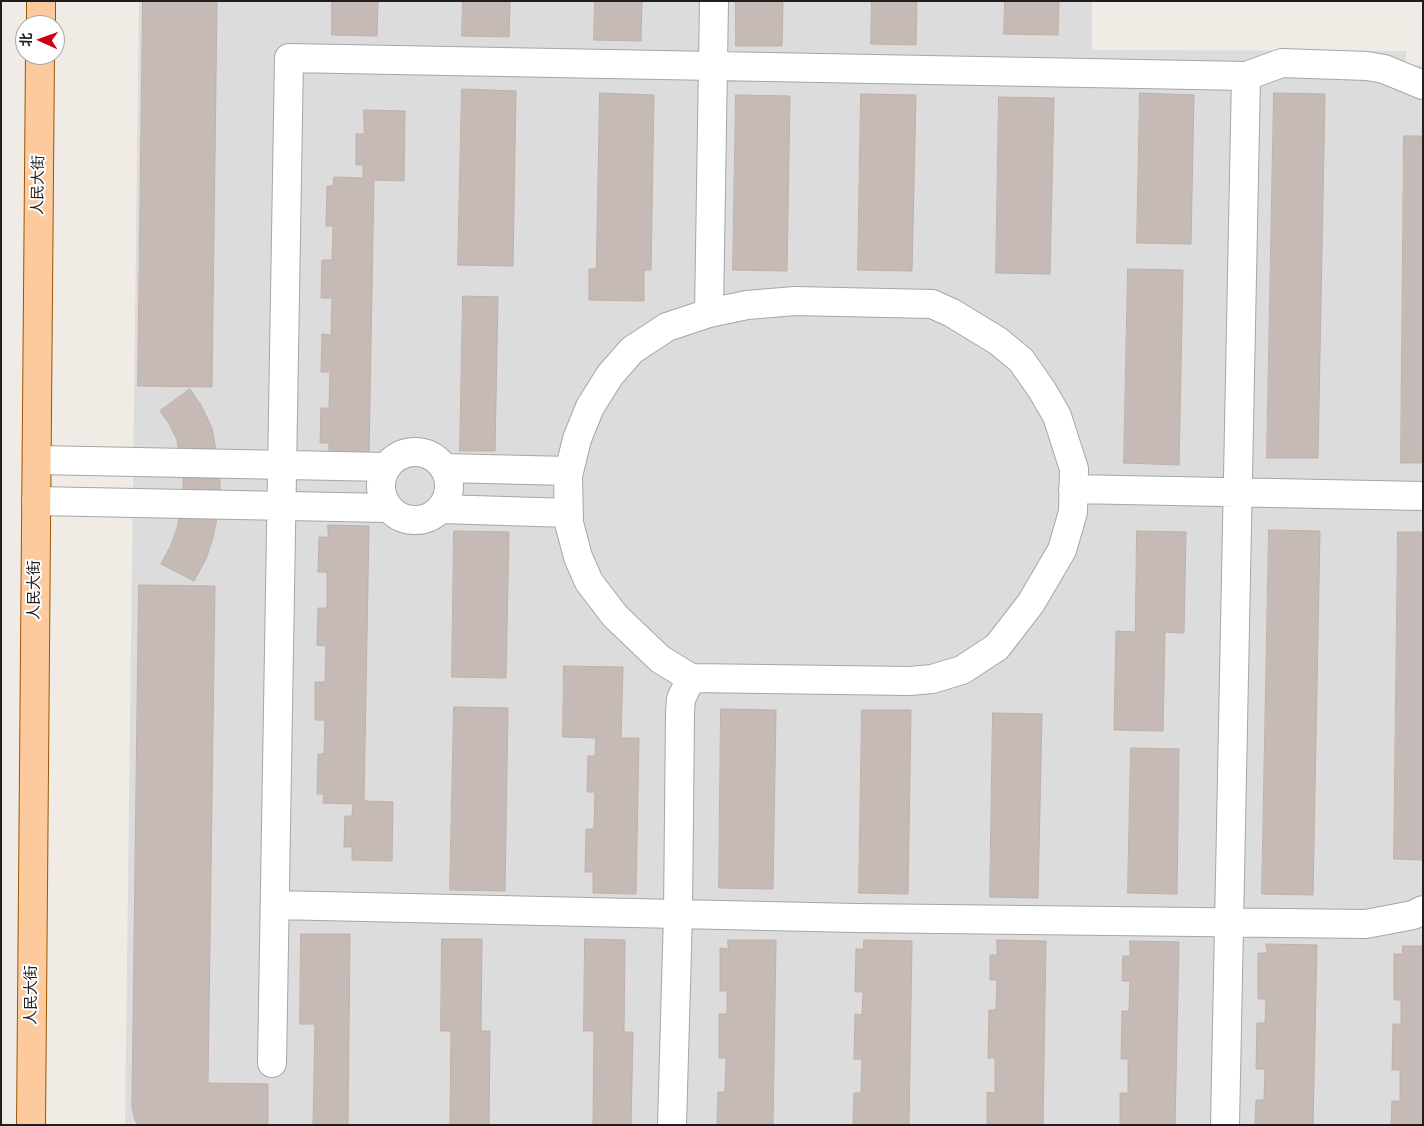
<!DOCTYPE html>
<html>
<head>
<meta charset="utf-8">
<style>
	body { margin:0 }
	#map { position:relative; width:1424px; height:1126px; overflow:hidden; background:#f0ebe5; font-family:"Titillium Web","Noto Sans SC",sans-serif }
	canvas { display:block }
	.frame { position:absolute; inset:0; border:2px solid #1f1f1f; pointer-events:none }
	.north { position:absolute; left:15px; top:15px; width:50px; height:50px; box-sizing:border-box; background:#fff; border:1px solid #a5a5a5; border-radius:50%; rotate:272deg; font-size:14px; font-weight:700; line-height:20px; text-align:center; color:#1f1f1f }
	.north::after { content:''; display:block; margin:auto; width:18px; height:22px; background:#cf0016; clip-path:polygon(50% 0,100% 100%,50% 72%,0 100%) }
</style>
</head>
<body>
<div id="map">
<canvas width="1424" height="1126"></canvas>
<div class="frame"></div>
<div class="north">北</div>
</div>
<script>
const ctx = document.querySelector('canvas').getContext('2d');
ctx.lineJoin = 'round';
function fill(path, color) {
  ctx.fillStyle = color;
  ctx.fill(path, 'evenodd');
}
function trace(path, color, width, dash) {
  ctx.strokeStyle = color;
  ctx.lineWidth = width;
  ctx.lineCap = dash ? 'butt' : 'round';
  ctx.setLineDash(dash || []);
  ctx.stroke(path);
}
function drawText(font, color, halo, rows, align = 'center') {
  ctx.font = font + ' "Titillium Web","Noto Sans SC",sans-serif';
  ctx.lineWidth = 4;
  ctx.setLineDash([]);
  ctx.textBaseline = 'middle';
  ctx.strokeStyle = halo;
  ctx.fillStyle = color;
  for (const [text, x, y, turn = 0] of rows) {
    ctx.save();
    ctx.translate(x, y);
    ctx.rotate((+turn || 0) * Math.PI / 180);
    ctx.textAlign = isNaN(turn) ? turn : align;
    if (halo) ctx.strokeText(text, 0, 0);
    ctx.fillText(text, 0, 0);
    ctx.restore();
  }
}
const residential = new Path2D(`
	M139,1H1092V50L1406,51V65H1423V1125H125Z`);
const building = new Path2D(`
	M143,1H217L212,387L138,386Z
	M332,1H378L377,36L332,35Z
	M463,1H510L509,37L462,36Z
	M595,1H642L641,41L594,40Z
	M736,1H783L782,46H736Z
	M872,1H917L916,45L871,44Z
	M1005,1H1059L1058,35L1004,34Z
	M462,89L516,91L513,266L458,265Z
	M600,93L654,95L651,270H644V301L589,300V269H596Z
	M1140,93L1194,95L1191,244L1137,243Z
	M1274,93L1325,94L1318,458H1267Z
	M861,94L916,95L912,271L858,270Z
	M736,95L790,96L787,271L733,270Z
	M999,97L1054,98L1050,274L996,273Z
	M364,110L405,111L404,181L374,180L369,455H329V443H320L321,408H329L330,372H321L322,334L331,335L332,298H321L322,260H332L333,226H326L327,186H333L334,177L363,178V165H356V134H364Z
	M1404,136H1423V463H1401Z
	M1128,269L1183,270L1179,465L1124,463Z
	M463,296L498,297L495,451H460Z
	M190,389L201,405L212,428L220,473V503L213,538L206,559L194,581L161,564L171,545L177,528L183,499V475L177,440L169,424L160,411Z
	M328,525L369,526L364,801L393,802L392,861L352,860V847H344L345,816H352L353,804L323,803L324,794H317L318,754H324L325,720H315V682H325L326,646L317,645L318,608H327V572H318L319,537H328Z
	M1269,530L1320,531L1313,895L1262,894Z
	M454,531L509,532L506,678L452,677Z
	M1137,531L1186,532L1184,633L1165,632L1163,731L1114,730L1116,631L1135,632Z
	M1398,532H1423V860L1394,859Z
	M139,585L215,586L208,1083L268,1084V1125H138L135,1120L132,1107Z
	M564,666L623,667L621,738H639L636,894L593,893V872H585L586,829H594L595,792H587L588,756H595L596,738L563,737Z
	M454,707L508,708L505,891L450,890Z
	M721,709L776,710L773,889L719,888Z
	M862,710H911L908,894L859,893Z
	M993,713L1042,714L1038,898L990,897Z
	M1131,748L1179,749L1177,894L1128,893Z
	M301,934H350L348,1125H313L315,1024H300Z
	M442,939H482L481,1031H490L489,1125H450L451,1031H441Z
	M585,939L625,940L624,1032H633L631,1125H593L594,1031H584Z
	M728,940H776L773,1125H717L718,1092H725L726,1058H719V1014H727V991H720V948L728,949Z
	M864,940L912,941L909,1125H853L854,1093H861L862,1059H854L855,1014L862,1015L863,992H855L856,949H863Z
	M997,940L1046,941L1043,1125H987V1092L995,1093V1058H988L989,1010H996L997,980H990V955H997Z
	M1130,941L1179,942L1175,1125H1120V1093H1128V1059H1121L1122,1011H1129L1130,981H1122L1123,956H1130Z
	M1266,944L1317,945L1313,1125H1255L1256,1100H1264L1265,1069H1256L1257,1023H1265L1266,999H1258V953H1267Z
	M1403,946H1423V1125H1391L1392,1101H1400V1070H1392L1393,1024H1401V1000H1394V954H1402Z`);
const minor = new Path2D(`
	M1246,76L1282,63L1367,66L1384,69L1423,85
	M795,301L932,304L952,313L998,341L1021,360L1042,390L1057,416L1074,469L1073,512L1062,550L1031,603L997,647L962,670L932,679L910,681L691,678L660,659L615,616L589,582L578,557L569,523L568,476L577,439L590,407L610,375L632,350L667,327L709,313L747,305Z
	M709,313L714,1
	M381 486a34 34 0 1 1 68 0a34 34 0 1 1-68 0Z
	M37,460L387,467
	M444,468L569,471
	M1073,489L1423,496
	M36,501L388,508
	M441,509L569,513
	M275,905L856,918L1366,924L1413,915L1423,910
	M272,1063L289,58L1246,76L1225,1125
	M672,1125L678,914L680,714L681,699L691,678`);
const major = new Path2D(`
	M41,25V1
	M31,1125L40,55`);
const streetNames = [
	["人民大街",39,185,-89],
	["人民大街",35,590,-90],
	["人民大街",32,995,-90]
];
fill(residential, '#dddcdc');
fill(building, '#c5bab5');
trace(building, '#c2b0a8', 1);
trace(minor, '#a6a6a6', 30);
trace(major, '#9b5700', 30);
trace(minor, '#fff', 28);
trace(major, '#fdca9e', 28);
drawText('15px', '#1f1f1f', '#fff', streetNames);
</script>
</body>
</html>
